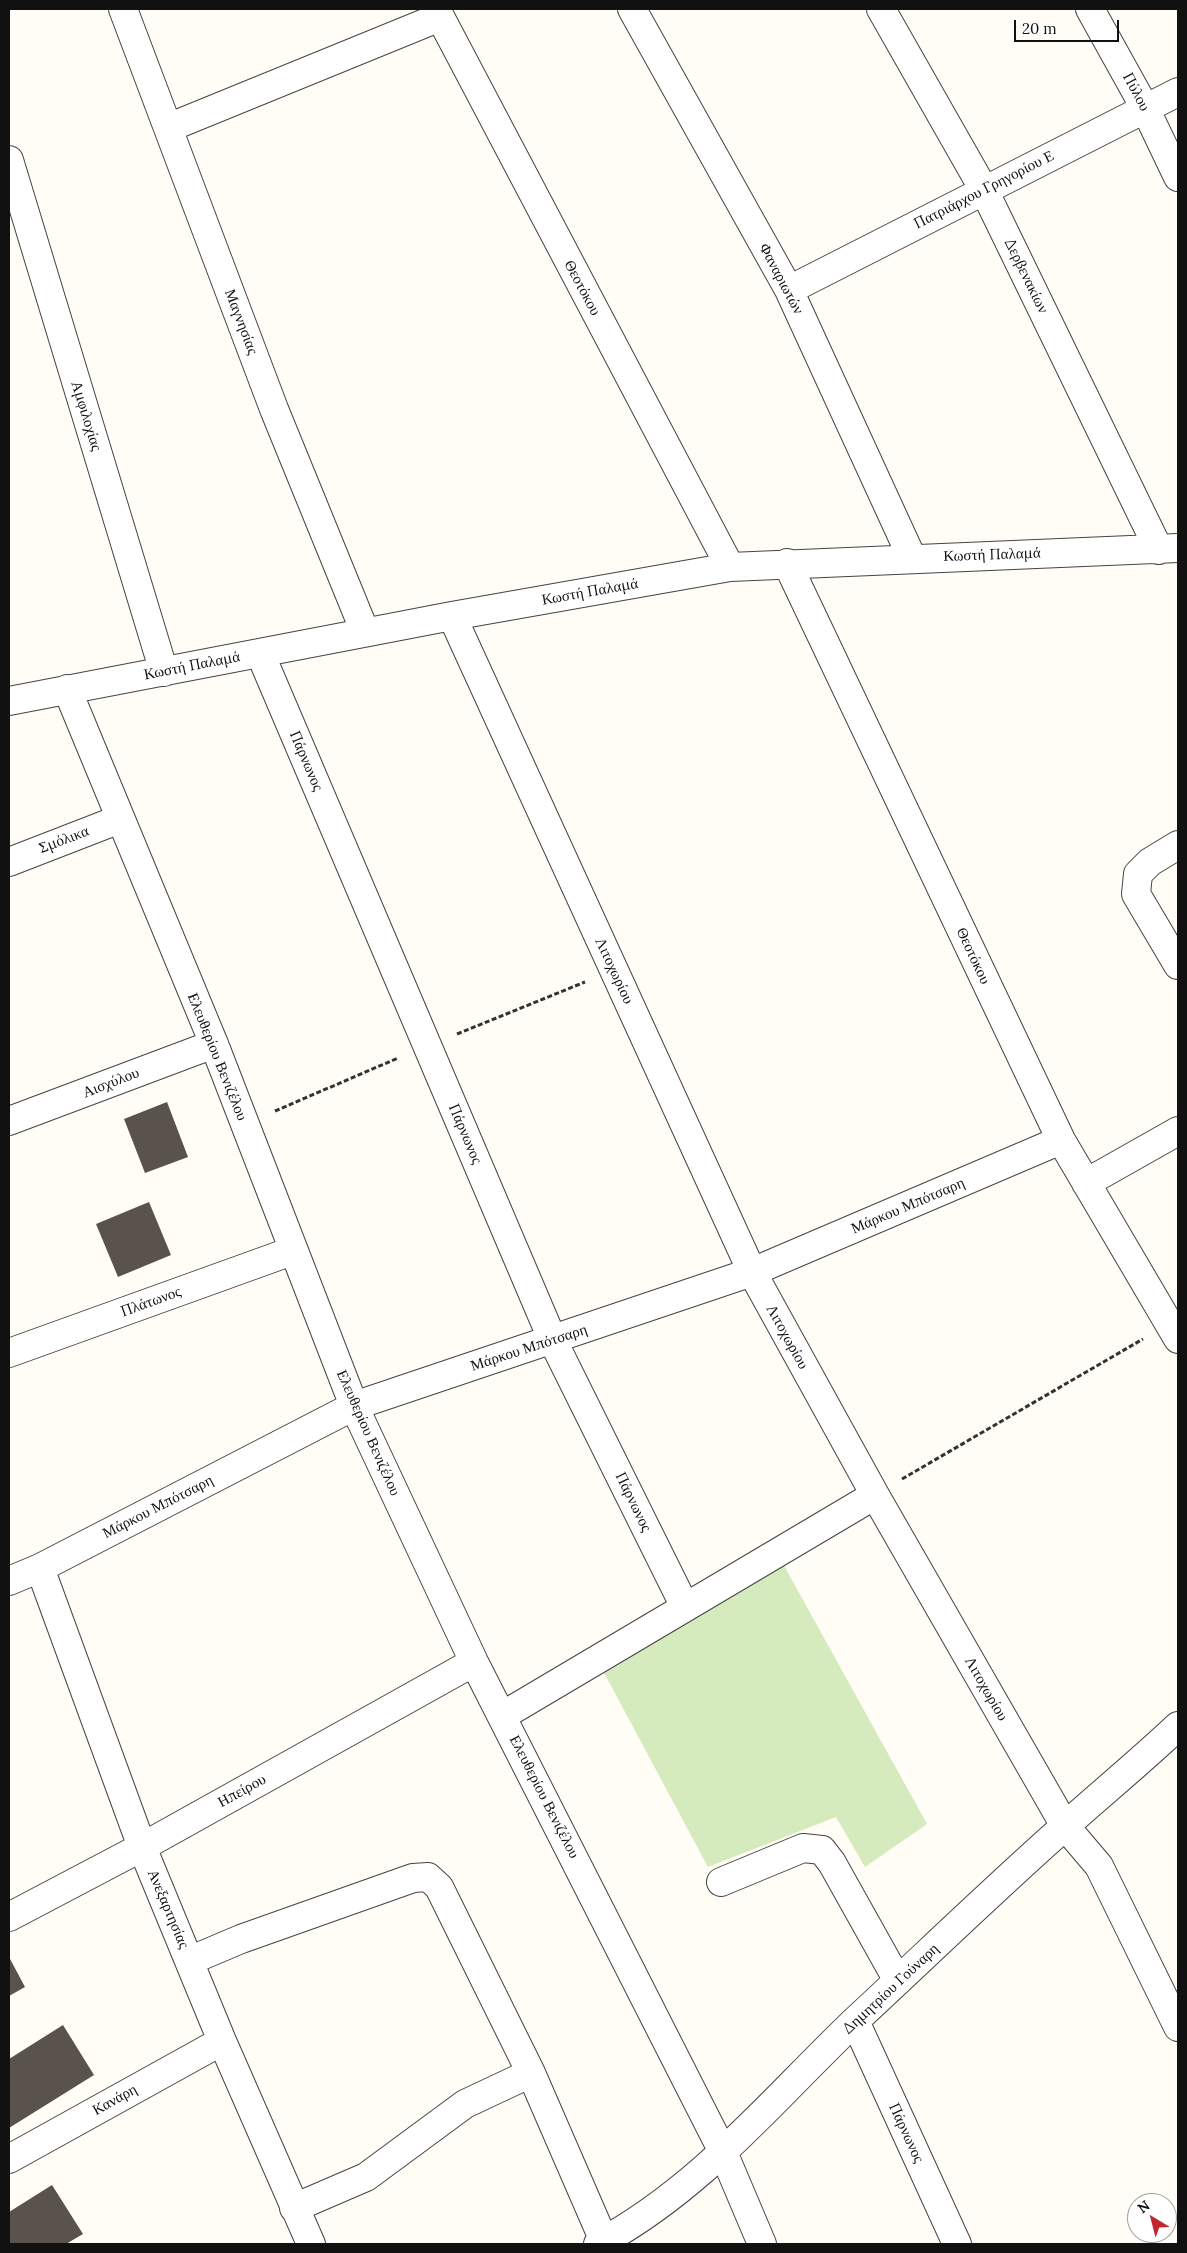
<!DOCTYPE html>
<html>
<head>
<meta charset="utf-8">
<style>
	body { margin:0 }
	#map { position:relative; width:1187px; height:2253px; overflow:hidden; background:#fffdf5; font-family:Lora,serif }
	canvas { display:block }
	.frame { position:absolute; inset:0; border:10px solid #111; pointer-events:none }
	.north { position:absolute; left:1127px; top:2193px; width:50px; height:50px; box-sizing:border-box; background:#fff; border:1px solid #a0a0a0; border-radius:50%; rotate:323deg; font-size:14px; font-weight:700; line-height:20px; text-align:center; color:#111 }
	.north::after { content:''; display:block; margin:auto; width:18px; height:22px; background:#c4262e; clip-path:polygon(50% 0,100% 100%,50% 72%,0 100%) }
	.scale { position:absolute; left:1014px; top:20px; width:105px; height:22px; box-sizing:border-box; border:2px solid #111; border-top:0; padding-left:6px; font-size:15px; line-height:18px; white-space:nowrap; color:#111; -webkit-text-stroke:4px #fff; paint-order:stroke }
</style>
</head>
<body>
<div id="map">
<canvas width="1187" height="2253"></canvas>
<div class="frame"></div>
<div class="north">N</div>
<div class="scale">20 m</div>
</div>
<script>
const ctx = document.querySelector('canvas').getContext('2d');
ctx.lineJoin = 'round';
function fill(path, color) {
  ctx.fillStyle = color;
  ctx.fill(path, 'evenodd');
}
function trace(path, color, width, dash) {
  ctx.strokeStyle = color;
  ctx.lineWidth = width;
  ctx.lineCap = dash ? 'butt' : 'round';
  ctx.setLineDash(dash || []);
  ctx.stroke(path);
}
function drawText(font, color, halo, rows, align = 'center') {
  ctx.font = font + ' Lora,serif';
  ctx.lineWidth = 5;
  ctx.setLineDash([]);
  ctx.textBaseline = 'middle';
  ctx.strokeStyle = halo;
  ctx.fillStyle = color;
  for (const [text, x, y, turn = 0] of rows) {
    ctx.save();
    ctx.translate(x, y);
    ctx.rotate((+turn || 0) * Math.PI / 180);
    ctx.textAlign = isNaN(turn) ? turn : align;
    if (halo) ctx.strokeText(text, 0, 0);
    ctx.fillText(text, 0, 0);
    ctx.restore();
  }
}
const green = new Path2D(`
	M782,1562L927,1824L865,1867L836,1817L708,1867L602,1669Z`);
const building = new Path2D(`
	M167,1102L188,1157L145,1173L124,1119Z
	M149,1202L171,1255L118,1277L96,1224Z
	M9,1957L25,1987L9,1996Z
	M63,2025L94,2075L9,2128V2059Z
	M52,2185L83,2234L66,2244H9V2212Z`);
const path = new Path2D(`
	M457,1034L585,982
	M275,1111L398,1058
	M902,1479L1143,1339`);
const minor = new Path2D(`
	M123,9L274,409L365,632
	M436,9L730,567
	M632,9L789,290L912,558
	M881,9L984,190L1159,550
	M1090,9L1145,108L1178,177
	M168,128L440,17
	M9,160L164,672
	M789,290L1178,92
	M787,563L1061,1140L1178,1339
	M452,616L752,1272L875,1495L1065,1826L1099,1866L1178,2027
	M260,653L553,1341L685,1607
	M67,689L214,1044L354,1406L474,1662L723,2152L762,2244
	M9,701L452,616L730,567L1178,548
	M1178,845L1150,862L1138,874L1136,894L1178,965
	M9,862L120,819
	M9,1121L214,1044
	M1086,1183L1178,1131
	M9,1353L292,1251
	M40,1568L142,1847L222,2041L311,2244
	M9,1581L40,1568L354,1406L752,1272L1061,1140
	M502,1716L875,1495
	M721,1882L803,1848L822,1850L832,1863L898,1981
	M9,1917L142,1847L474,1662
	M189,1961L241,1939L413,1878L428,1877L439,1887L531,2073L604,2241
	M855,2021L957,2244
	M9,2159L222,2041
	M294,2208L366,2177L465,2104L531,2073
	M598,2244C702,2188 773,2099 857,2019C926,1955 994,1889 1064,1827C1102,1793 1141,1761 1178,1726`);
const streetNames = [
	["Πύλου",1136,92,62],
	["Πατριάρχου Γρηγορίου Ε",984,190,-27],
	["Δερβενακίων",1026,276,64],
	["Φαναριωτών",781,279,62],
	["Θεοτόκου",582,288,62],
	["Μαγνησίας",241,322,69],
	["Αμφιλοχίας",86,416,73],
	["Κωστή Παλαμά",992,555,-2],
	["Κωστή Παλαμά",590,592,-10],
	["Κωστή Παλαμά",192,666,-11],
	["Πάρνωνος",306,761,67],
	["Σμόλικα",64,840,-21],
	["Θεοτόκου",973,956,65],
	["Λιτοχωρίου",614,971,65],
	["Ελευθερίου Βενιζέλου",217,1057,68],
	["Αισχύλου",111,1083,-21],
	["Πάρνωνος",465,1134,67],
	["Μάρκου Μπότσαρη",908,1206,-23],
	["Πλάτωνος",151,1302,-20],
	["Λιτοχωρίου",787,1337,61],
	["Μάρκου Μπότσαρη",529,1348,-18],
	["Ελευθερίου Βενιζέλου",368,1433,66],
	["Πάρνωνος",633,1502,64],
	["Μάρκου Μπότσαρη",158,1507,-27],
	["Λιτοχωρίου",986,1689,60],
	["Ηπείρου",242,1791,-29],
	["Ελευθερίου Βενιζέλου",544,1797,63],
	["Ανεξαρτησίας",168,1909,67],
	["Δημητρίου Γούναρη",891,1989,-43],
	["Κανάρη",115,2100,-29],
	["Πάρνωνος",906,2133,65]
];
fill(green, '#d5ebbd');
fill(building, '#5a524d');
trace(minor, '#444', 30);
trace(path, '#333', 3, [5, 2.5]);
trace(minor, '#fff', 28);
drawText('15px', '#111', '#fff', streetNames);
</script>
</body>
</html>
